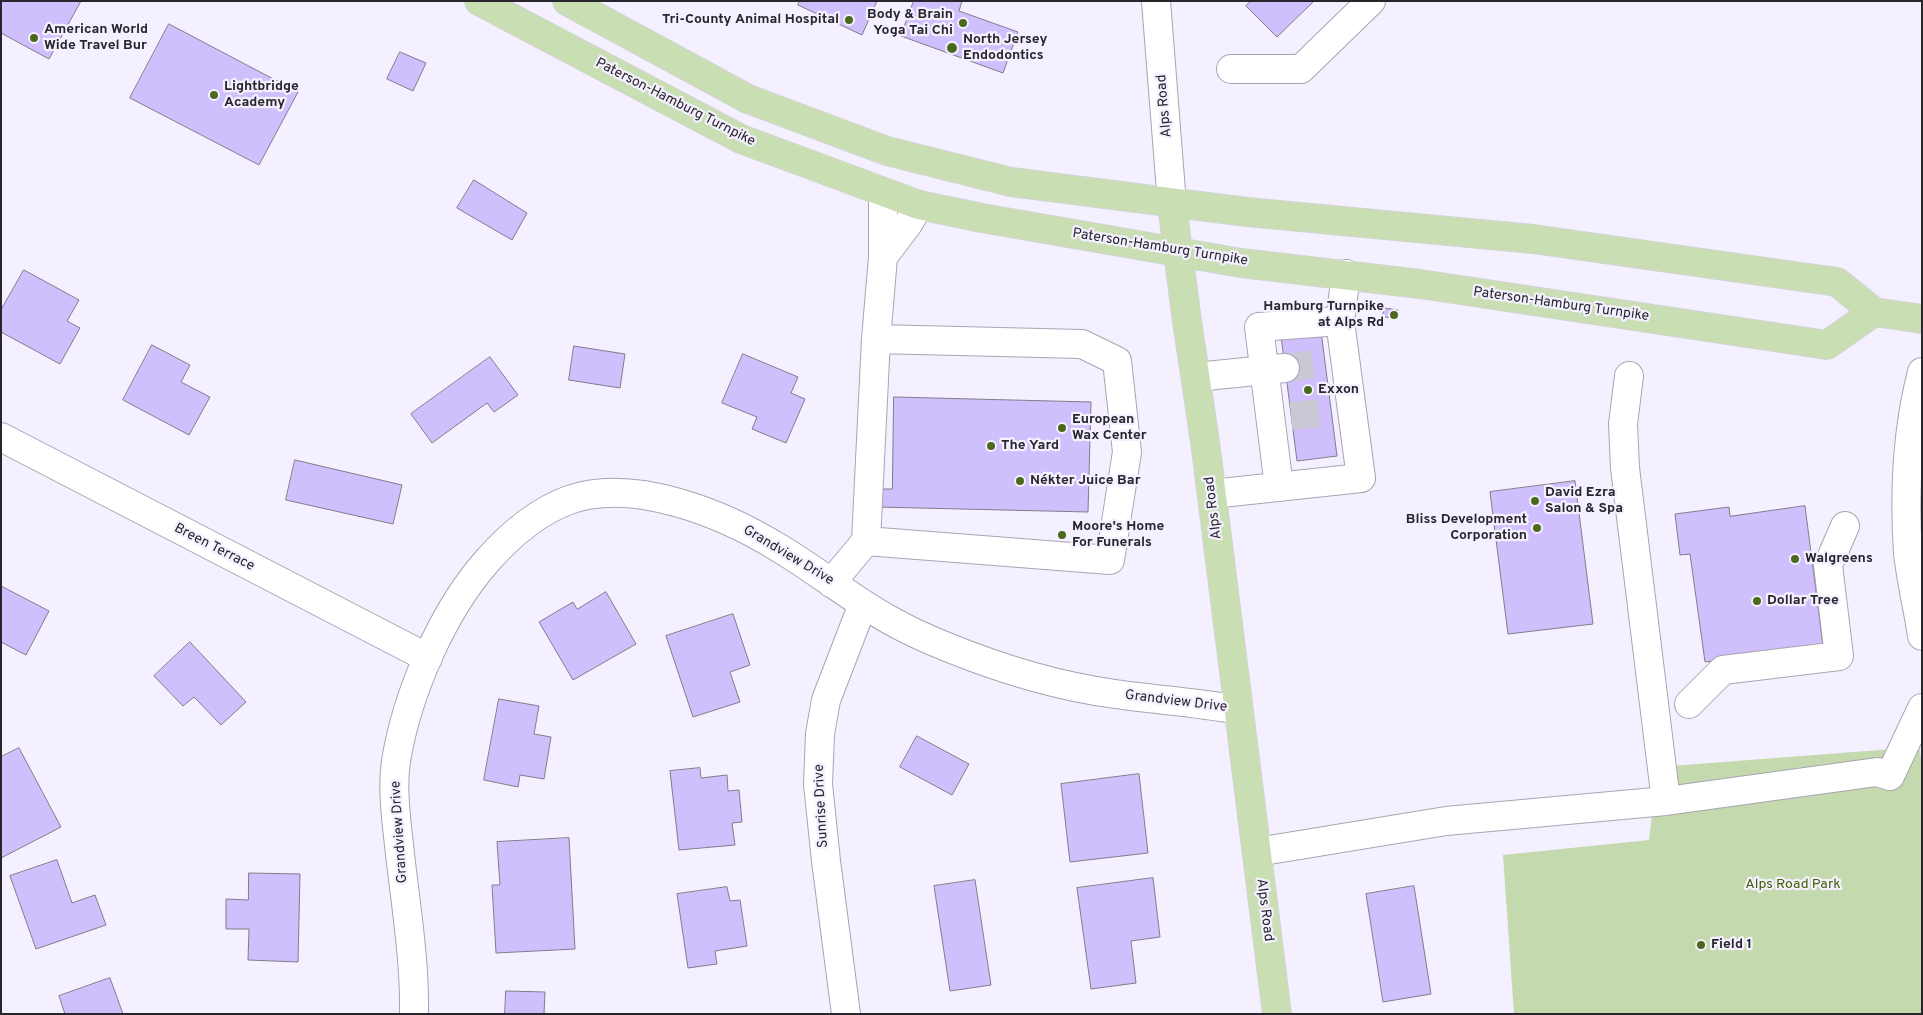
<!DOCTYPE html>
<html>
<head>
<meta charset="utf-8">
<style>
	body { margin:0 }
	#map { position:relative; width:1923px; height:1015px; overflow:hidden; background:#f4f0ff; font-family:Overpass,sans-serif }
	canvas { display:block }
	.frame { position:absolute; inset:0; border:2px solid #28262c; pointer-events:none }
</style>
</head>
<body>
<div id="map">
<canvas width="1923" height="1015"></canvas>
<div class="frame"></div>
</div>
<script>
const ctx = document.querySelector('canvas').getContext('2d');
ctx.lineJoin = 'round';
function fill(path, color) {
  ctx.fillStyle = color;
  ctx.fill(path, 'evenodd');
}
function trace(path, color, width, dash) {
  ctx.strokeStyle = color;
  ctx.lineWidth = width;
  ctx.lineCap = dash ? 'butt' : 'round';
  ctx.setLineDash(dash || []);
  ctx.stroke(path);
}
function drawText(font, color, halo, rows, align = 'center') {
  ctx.font = font + ' Overpass,sans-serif';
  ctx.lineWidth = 4.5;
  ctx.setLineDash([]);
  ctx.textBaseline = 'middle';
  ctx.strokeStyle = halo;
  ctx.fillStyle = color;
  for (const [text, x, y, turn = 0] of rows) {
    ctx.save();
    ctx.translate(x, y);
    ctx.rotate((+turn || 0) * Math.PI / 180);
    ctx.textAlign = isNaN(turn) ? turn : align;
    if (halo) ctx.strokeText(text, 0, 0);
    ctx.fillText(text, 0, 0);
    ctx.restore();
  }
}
const green = new Path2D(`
	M1919,747L1922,764V1014H1514L1503,855L1649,840L1658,767Z`);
const building = new Path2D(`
	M1,1H81L49,59L1,33Z
	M800,1H877L862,35L798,5Z
	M914,1H962L959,11L1018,32L1003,73L901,36Z
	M1251,1H1314L1277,37L1246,6Z
	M169,24L298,92L259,165L130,98Z
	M400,52L426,63L413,91L387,79Z
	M474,180L527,213L512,240L457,208Z
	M24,270L79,300L67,321L80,328L60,364L1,332V310Z
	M1384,308L1398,310L1397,318L1383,317Z
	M1321,331L1337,456L1297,461L1281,336Z
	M152,345L190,365L181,382L210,397L189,435L123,400Z
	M574,346L625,354L620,388L569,380Z
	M743,354L798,377L791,393L805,399L786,443L752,429L757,417L722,403Z
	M490,357L518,395L494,412L487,403L432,443L411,414Z
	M894,397L1091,402L1088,512L877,507V489H892Z
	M295,460L402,485L393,524L286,500Z
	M1575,481L1593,624L1508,634L1490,492Z
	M1805,506L1823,646L1705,662L1690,554L1680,555L1675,514L1729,507L1730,516Z
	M1,586L49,611L26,655L1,642Z
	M606,592L636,644L573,680L539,622L573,602L577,609Z
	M733,614L750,665L730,672L740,702L693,717L666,636Z
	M190,642L246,702L221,725L194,697L183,706L154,676Z
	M499,699L539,706L534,734L551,737L544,779L520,775L518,787L484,780Z
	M917,736L969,764L952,795L900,767Z
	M19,748L61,827L1,858V757Z
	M700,768L701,778L727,775L728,791L739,790L742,822L732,823L735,845L679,850L670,771Z
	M1139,774L1148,853L1070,862L1061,784Z
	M569,838L575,949L496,953L492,885H500L497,842Z
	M57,860L72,903L95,895L106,925L36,949L10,876Z
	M249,873L300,874L298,962L248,960L249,929H226V899L248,900Z
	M1153,878L1160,937L1131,941L1136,983L1091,989L1077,888Z
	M975,880L991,985L950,991L934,886Z
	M1414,886L1431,994L1383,1002L1366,894Z
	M727,887L730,901L740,900L747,946L715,951L717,964L688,968L677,894Z
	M110,978L123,1014H65L59,996Z
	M506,991L545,992L544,1014H505Z`);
const minorTunnel = new Path2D(`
	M1285,368L1324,363
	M1291,416L1331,412`);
const minor = new Path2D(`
	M1156,1L1172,204
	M1231,69H1301L1371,1
	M883,193V257L908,224L919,205
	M876,339L883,257
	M1922,372C1907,430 1904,493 1908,553C1911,581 1918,608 1922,636
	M1196,377L1285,368
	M1,437L428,658
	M1279,487L1259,327L1340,321
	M1212,494L1361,478L1340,321L1346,274
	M831,583L866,541L876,339L1082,344L1117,361L1127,452L1110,560L866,541
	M1689,704L1723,670L1839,656L1828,565L1845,526
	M1666,801L1877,772L1890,776L1922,708
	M1257,852L1446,821L1666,801L1625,468L1623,424L1629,376
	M414,1014C415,958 405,901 399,845C396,818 392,788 396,761C407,694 442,612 487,561C510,535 536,512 569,500C634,477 724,514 779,548C816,570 850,598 888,619C907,630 927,639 947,647C1001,669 1057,686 1115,694C1157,700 1197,702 1238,710
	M846,1014L826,861L818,784L820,734L826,700L863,604`);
const major = new Path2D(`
	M479,1L741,139L919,205L982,218L1241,263L1420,284L1827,345L1874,312
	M567,1L748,99L887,151L1011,182L1247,212L1533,239L1837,282L1874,312L1922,319
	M1172,204L1186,314L1206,449L1277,1014`);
const markers = [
	[849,20,5,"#4a691d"],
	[963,23,5,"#4a691d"],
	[34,38,5,"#4a691d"],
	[952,48,6,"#4a691d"],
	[214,95,5,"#4a691d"],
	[1394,315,5,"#4a691d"],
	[1308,390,5,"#4a691d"],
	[1062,428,5,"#4a691d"],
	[991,446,5,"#4a691d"],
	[1020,481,5,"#4a691d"],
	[1535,501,5,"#4a691d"],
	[1537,528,5,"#4a691d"],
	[1062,535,5,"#4a691d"],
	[1795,559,5,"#4a691d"],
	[1757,601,5,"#4a691d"],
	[1701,945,5,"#4a691d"]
];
const poiNames = [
	["Body & Brain",953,15,"right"],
	["Yoga Tai Chi",953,31,"right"],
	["Tri-County Animal Hospital",839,20,"right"],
	["American World",44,30],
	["Wide Travel Bur",44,46],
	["North Jersey",963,40],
	["Endodontics",963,56],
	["Lightbridge",224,87],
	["Academy",224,103],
	["Hamburg Turnpike",1384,307,"right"],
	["at Alps Rd",1384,323,"right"],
	["Exxon",1318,390],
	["European",1072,420],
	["Wax Center",1072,436],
	["The Yard",1001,446],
	["Nékter Juice Bar",1030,481],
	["David Ezra",1545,493],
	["Salon & Spa",1545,509],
	["Bliss Development",1527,520,"right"],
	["Corporation",1527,536,"right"],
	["Moore's Home",1072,527],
	["For Funerals",1072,543],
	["Walgreens",1805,559],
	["Dollar Tree",1767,601],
	["Field 1",1711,945]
];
const streetNames = [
	["Paterson-Hamburg Turnpike",675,103,27],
	["Alps Road",1165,106,-95],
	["Paterson-Hamburg Turnpike",1160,248,9],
	["Paterson-Hamburg Turnpike",1561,305,8],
	["Alps Road",1214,508,-97],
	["Breen Terrace",214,548,27],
	["Grandview Drive",788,556,31],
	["Grandview Drive",1176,702,7],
	["Sunrise Drive",822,806,-93],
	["Grandview Drive",400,832,-94],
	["Alps Road",1264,910,83]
];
const parkNames = [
	["Alps Road Park",1793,885]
];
fill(green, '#c4d9ad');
fill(building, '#d0bffd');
trace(building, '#807d8a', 1);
trace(minorTunnel, '#cbc8d5', 28, [28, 14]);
trace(minor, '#a8a5b2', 30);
trace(major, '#d4d4d5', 30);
trace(minor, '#fff', 28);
trace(major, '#cadeb3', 28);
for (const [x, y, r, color] of markers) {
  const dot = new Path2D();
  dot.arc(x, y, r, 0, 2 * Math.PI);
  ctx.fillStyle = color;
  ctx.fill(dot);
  trace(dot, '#f4f0ff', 2);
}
drawText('bold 14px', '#28262c', '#f4f0ff', poiNames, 'left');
drawText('14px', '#28262c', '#f4f0ff', streetNames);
drawText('14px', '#416103', '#f4f0ff', parkNames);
</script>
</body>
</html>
